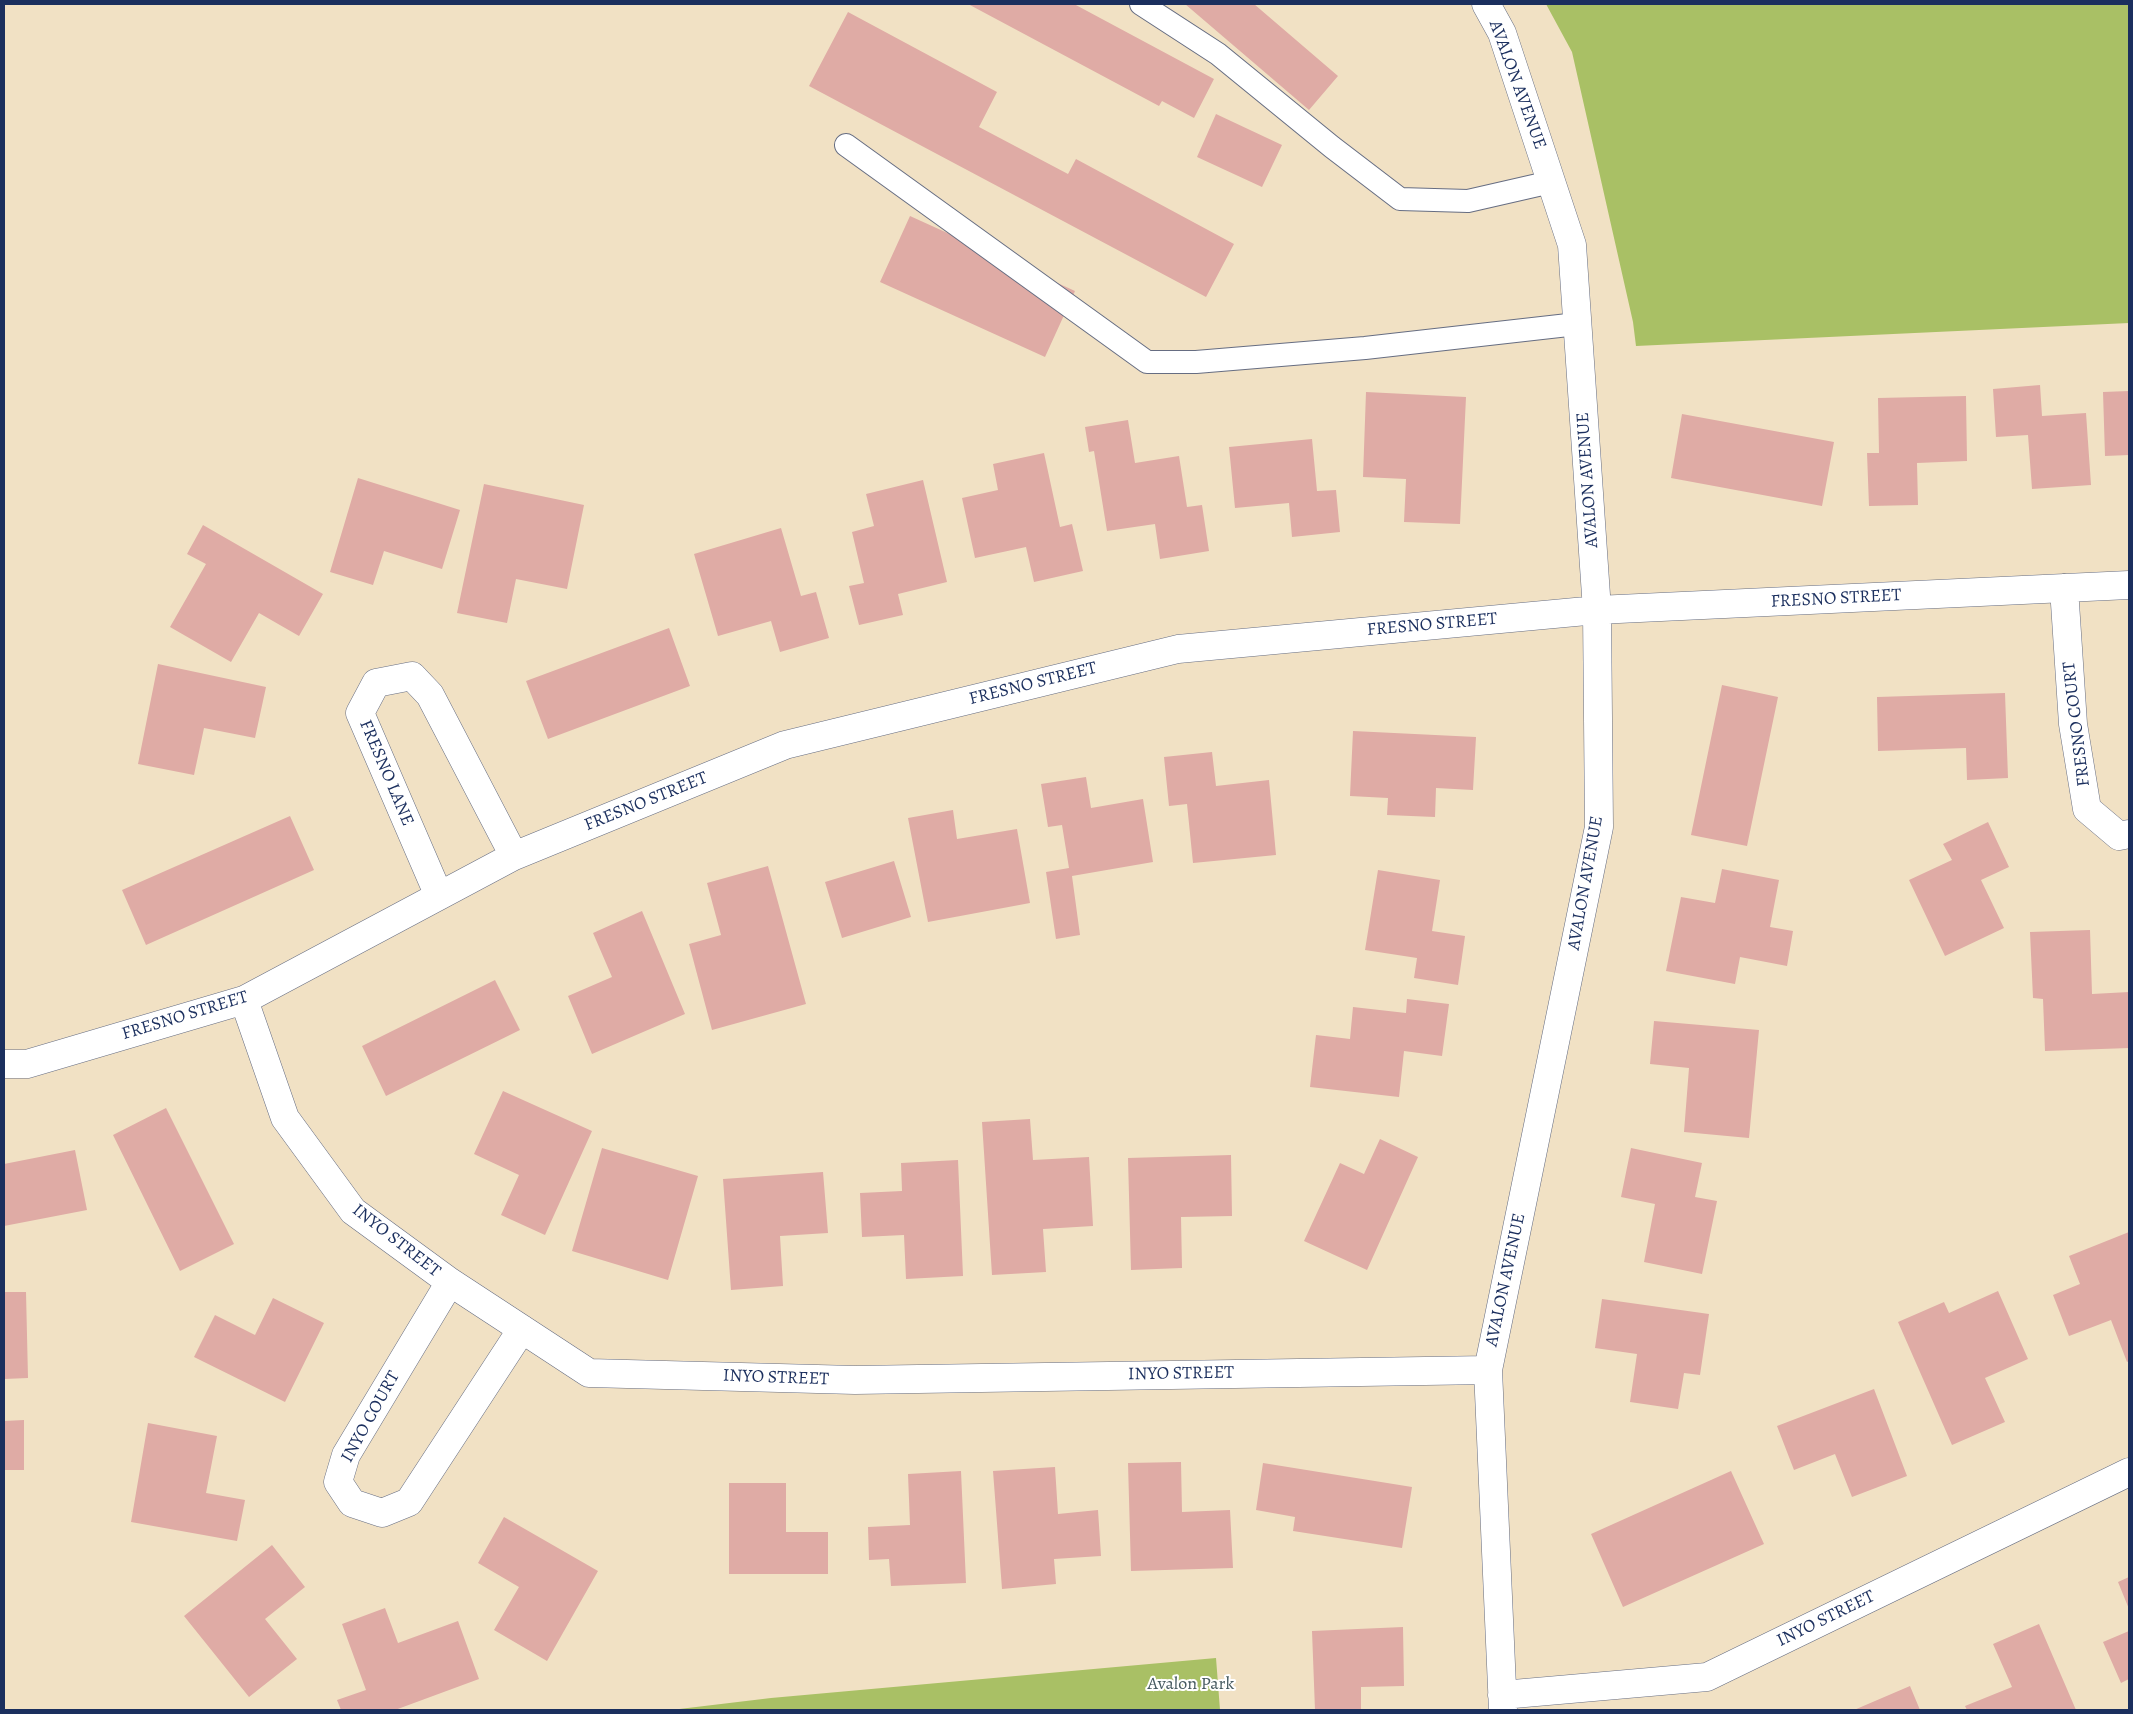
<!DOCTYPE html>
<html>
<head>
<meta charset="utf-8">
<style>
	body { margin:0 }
	#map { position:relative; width:2133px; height:1714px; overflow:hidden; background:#f1e1c4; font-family:Alegreya,serif }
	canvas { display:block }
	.frame { position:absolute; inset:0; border:5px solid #1b2f5e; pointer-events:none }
</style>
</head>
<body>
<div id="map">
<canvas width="2133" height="1714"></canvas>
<div class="frame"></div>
</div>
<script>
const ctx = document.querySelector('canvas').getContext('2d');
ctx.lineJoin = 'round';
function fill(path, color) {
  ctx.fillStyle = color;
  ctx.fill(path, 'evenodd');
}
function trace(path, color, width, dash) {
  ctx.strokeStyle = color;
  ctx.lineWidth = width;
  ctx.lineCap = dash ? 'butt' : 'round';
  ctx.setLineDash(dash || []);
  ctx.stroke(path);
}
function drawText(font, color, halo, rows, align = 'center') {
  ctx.font = font + ' Alegreya,serif';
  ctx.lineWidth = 4;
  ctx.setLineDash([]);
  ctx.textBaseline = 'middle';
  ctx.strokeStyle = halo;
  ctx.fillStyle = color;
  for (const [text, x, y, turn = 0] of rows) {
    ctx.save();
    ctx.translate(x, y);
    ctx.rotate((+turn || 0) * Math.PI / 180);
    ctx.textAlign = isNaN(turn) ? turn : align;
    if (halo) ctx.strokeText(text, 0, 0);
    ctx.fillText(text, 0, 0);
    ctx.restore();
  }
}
const green = new Path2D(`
	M1546,4H2129V323L1636,346L1633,322L1572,52Z
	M1216,1658L1220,1710H671L771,1698Z`);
const building = new Path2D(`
	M968,4H1074L1214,79L1194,118L1162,101L1159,106Z
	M1185,4H1254L1338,76L1309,110Z
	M848,12L997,92L979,127L1068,174L1076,159L1234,244L1206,297L809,86Z
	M1216,114L1282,145L1262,187L1197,157Z
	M910,216L1075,291L1045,357L880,282Z
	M2040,385L2042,416L2086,413L2091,485L2032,489L2028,435L1996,437L1993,389Z
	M2129,391V455L2105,456L2103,392Z
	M1366,392L1466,397L1460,524L1404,522L1406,479L1363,477Z
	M1966,396L1967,461L1917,463L1918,505L1869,506L1867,453H1879L1878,398Z
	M1682,414L1834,442L1822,506L1671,478Z
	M1128,420L1135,463L1179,456L1187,507L1202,505L1209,551L1160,559L1155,524L1107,531L1094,451L1089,452L1085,427Z
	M1312,439L1317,491L1336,490L1340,532L1292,537L1289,503L1235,508L1229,447Z
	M1044,453L1060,527L1072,524L1083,571L1034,582L1026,547L975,558L962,498L998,490L993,464Z
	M358,478L460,510L442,569L384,551L373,585L330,572Z
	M923,480L947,582L898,594L903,615L859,625L849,586L864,583L852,532L874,526L866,494Z
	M484,484L584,505L567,589L516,579L507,623L457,613Z
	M203,525L323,594L299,636L259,613L231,662L170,627L206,564L187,554Z
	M781,528L801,596L816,592L829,638L780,652L771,621L718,636L694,554Z
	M669,628L690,686L548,739L526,681Z
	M158,664L266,687L255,738L204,728L194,775L138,764Z
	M1722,685L1778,697L1747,846L1691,835Z
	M2005,693L2008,778L1967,780L1966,748L1878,751L1877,697Z
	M1353,731L1476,737L1473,790L1436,788L1435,817L1387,815L1388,798L1350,796Z
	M1212,752L1216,786L1269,780L1276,855L1193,863L1187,804L1169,806L1164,757Z
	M1086,777L1091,808L1143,799L1153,862L1072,876L1080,935L1056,939L1046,872L1069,868L1062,825L1048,827L1041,784Z
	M953,810L957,839L1017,829L1030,903L928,922L908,818Z
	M290,816L314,870L146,945L122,890Z
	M1988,822L2009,867L1981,880L2004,928L1945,956L1909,880L1952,860L1943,844Z
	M894,861L911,917L842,938L825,882Z
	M768,866L806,1004L712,1030L689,944L721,935L707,883Z
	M1722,869L1779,880L1770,927L1793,931L1787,966L1740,957L1735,984L1666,971L1681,897L1715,903Z
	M1378,870L1440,880L1432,931L1465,936L1458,985L1414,978L1417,958L1365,950Z
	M642,911L685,1014L592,1054L568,996L612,977L593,933Z
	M2090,930L2092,994L2129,992V1048L2045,1051L2043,999L2033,998L2030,932Z
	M495,980L520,1030L386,1096L362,1046Z
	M1407,999L1449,1004L1442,1056L1404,1051L1399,1097L1310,1087L1316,1035L1350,1039L1353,1007L1406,1013Z
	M1654,1021L1759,1030L1749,1138L1684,1132L1689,1068L1650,1064Z
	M503,1091L592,1131L545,1235L501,1215L519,1175L474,1154Z
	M166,1108L234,1244L180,1271L113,1135Z
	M1030,1119L1033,1160L1089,1157L1093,1226L1043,1229L1046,1272L992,1275L982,1122Z
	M1380,1139L1418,1157L1367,1270L1304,1241L1340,1163L1364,1174Z
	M602,1148L698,1176L668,1280L572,1251Z
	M1631,1148L1702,1163L1695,1197L1717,1201L1702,1274L1644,1262L1655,1204L1621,1197Z
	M75,1150L87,1210L4,1226V1164Z
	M1231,1155L1232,1216L1181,1217L1182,1268L1131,1270L1128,1158Z
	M958,1160L963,1276L906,1279L904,1235L862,1237L860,1193L902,1191L901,1163Z
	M823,1172L828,1233L780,1236L783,1286L731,1290L723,1179Z
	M2129,1232V1361L2127,1362L2111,1320L2069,1336L2053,1295L2080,1284L2069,1256Z
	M1998,1291L2028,1359L1985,1378L2005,1422L1952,1445L1898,1322L1944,1302L1949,1313Z
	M4,1292H26L28,1378L4,1379Z
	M273,1298L324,1323L285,1402L194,1357L215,1315L255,1335Z
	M1602,1299L1709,1314L1700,1375L1684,1373L1678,1409L1630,1402L1637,1354L1595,1348Z
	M1874,1389L1907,1476L1852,1497L1835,1454L1794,1470L1777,1426Z
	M24,1420V1470H4V1421Z
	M148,1423L217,1436L206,1493L245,1500L237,1541L131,1522Z
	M1181,1462L1182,1512L1230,1510L1233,1568L1131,1571L1128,1463Z
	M1263,1463L1412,1487L1402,1548L1293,1531L1295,1517L1256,1510Z
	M1055,1467L1058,1514L1098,1510L1101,1556L1054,1559L1056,1584L1002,1589L993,1471Z
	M961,1471L966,1583L891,1586L889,1559L869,1560L868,1527L910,1525L908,1474Z
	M1731,1471L1764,1544L1623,1607L1591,1534Z
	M729,1483H786V1532H828V1574H729Z
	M504,1517L598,1571L547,1661L494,1630L519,1587L478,1563Z
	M272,1545L305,1587L265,1619L297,1659L249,1697L184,1616Z
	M2129,1577V1609L2118,1582Z
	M385,1608L398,1643L458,1621L479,1679L395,1710H341L337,1700L366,1690L342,1624Z
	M2039,1624L2076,1710H1967L1965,1706L2012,1687L1993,1644Z
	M1403,1627L1404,1686L1361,1687V1710H1315L1312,1631Z
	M2129,1631V1679L2121,1683L2103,1642Z
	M1910,1686L1920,1710H1854Z`);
const service = new Path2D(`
	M1141,4L1218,54L1332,147L1400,199L1468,201L1551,182
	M846,145L1147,362H1196L1365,348L1577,324`);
const minor = new Path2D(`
	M1486,4L1502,33L1572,245L1597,610L1599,827L1488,1370L1503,1710
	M2064,588L2073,724L2087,809L2119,836L2129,834
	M439,896L360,713L376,683L412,676L430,695L514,856
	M244,1000L285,1118L353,1211L450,1282L589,1373L855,1380L1488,1370
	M4,1064H27L244,1000L514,856L785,745L1178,649L1597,610L2129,585
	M450,1282L346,1455L338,1482L352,1503L382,1513L409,1502L522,1329
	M1502,1695L1707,1677L2129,1472`);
const streetNames = [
	["AVALON AVENUE",1517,85,70],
	["AVALON AVENUE",1588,480,-94],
	["FRESNO STREET",1836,599,-3],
	["FRESNO STREET",1432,625,-5],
	["FRESNO STREET",1033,684,-14],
	["FRESNO COURT",2077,724,-97],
	["FRESNO LANE",386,773,67],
	["FRESNO STREET",646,802,-22],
	["AVALON AVENUE",1586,883,-80],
	["FRESNO STREET",185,1016,-17],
	["INYO STREET",396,1241,38],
	["AVALON AVENUE",1506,1280,-78],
	["INYO STREET",1181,1374,-1],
	["INYO STREET",776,1378,2],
	["INYO COURT",371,1417,-61],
	["INYO STREET",1826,1619,-26]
];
const parkNames = [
	["Avalon Park",1191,1685]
];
fill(green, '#a9c065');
fill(building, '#dfaba5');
trace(service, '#666d82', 24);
trace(minor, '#666d82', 29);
trace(service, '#fff', 22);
trace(minor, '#fff', 28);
drawText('18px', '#1b2f5e', '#fff', streetNames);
drawText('18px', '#465a60', '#fff', parkNames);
</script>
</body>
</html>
